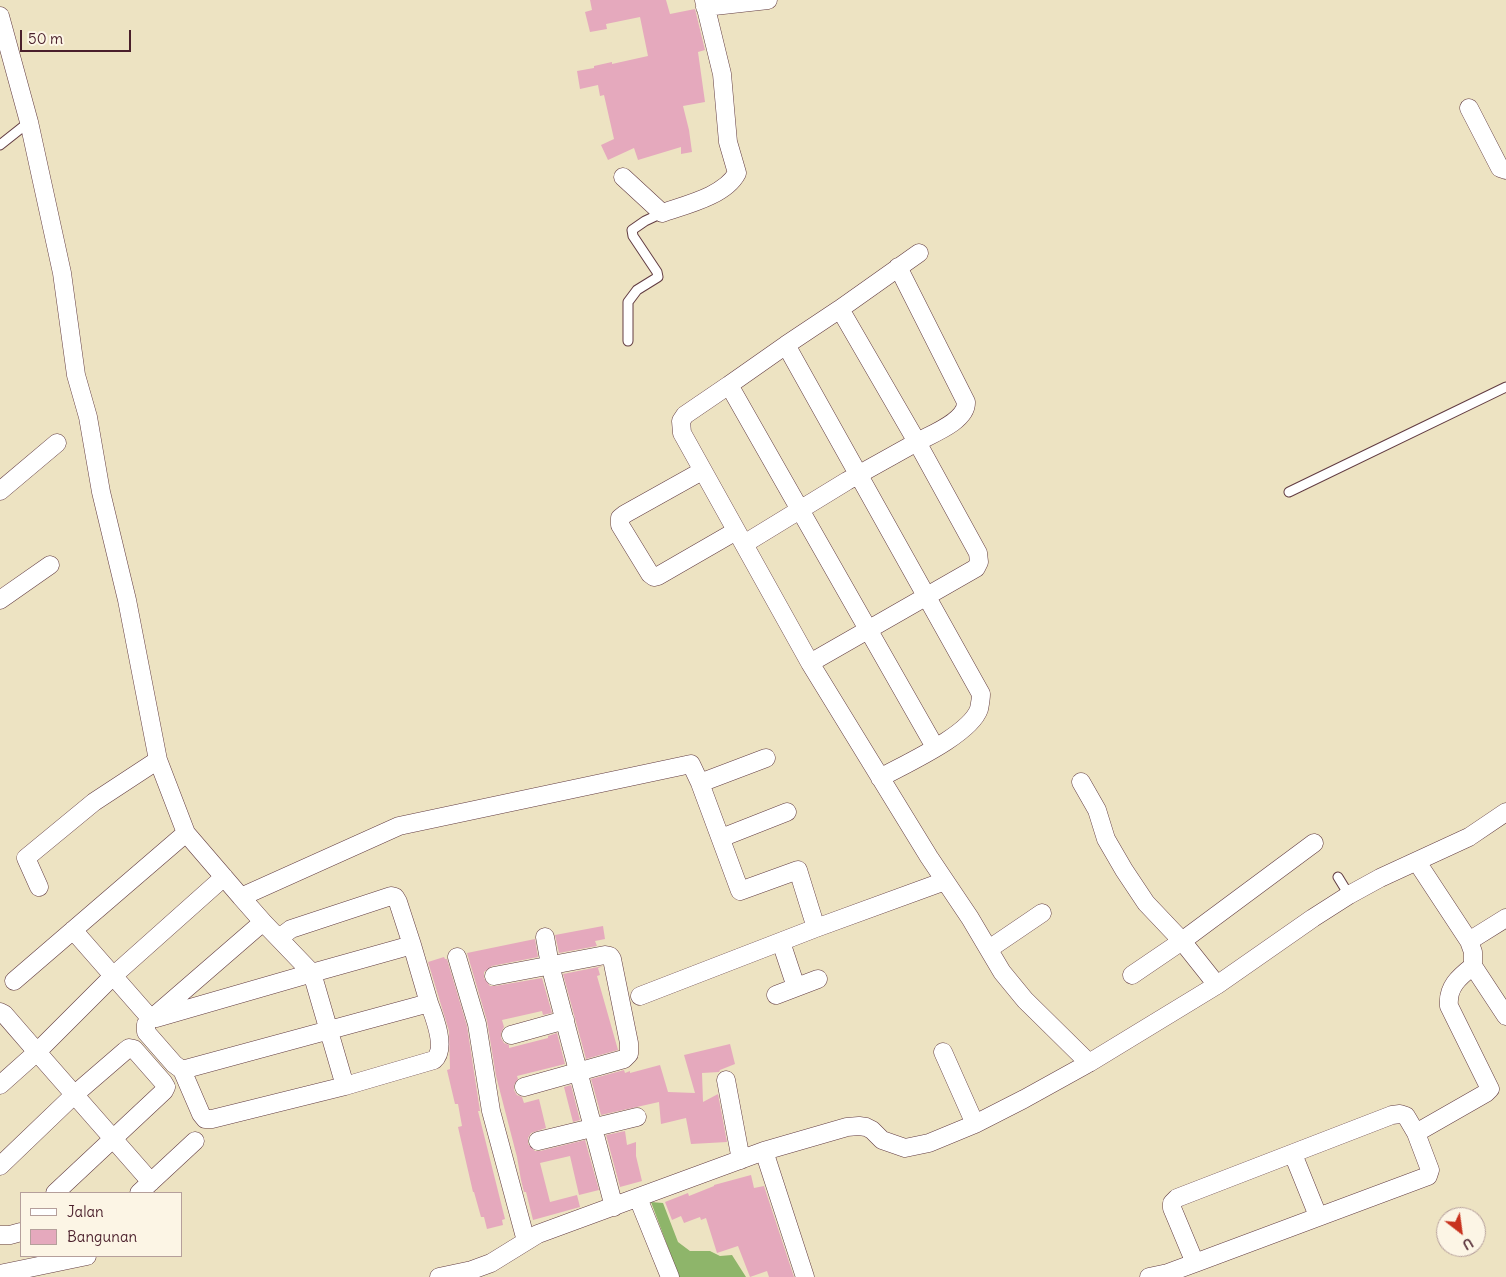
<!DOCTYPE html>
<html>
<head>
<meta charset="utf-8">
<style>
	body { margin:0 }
	#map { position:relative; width:1506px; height:1277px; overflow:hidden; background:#ede3c2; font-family:Delius,sans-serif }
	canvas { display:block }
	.legend { position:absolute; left:20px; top:1192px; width:162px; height:65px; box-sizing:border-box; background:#fcf5e5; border:1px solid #b59f9b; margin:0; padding:6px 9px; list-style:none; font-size:15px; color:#4a1f2b }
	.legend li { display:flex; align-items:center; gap:10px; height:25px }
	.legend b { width:25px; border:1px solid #b59f9b }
	.north { position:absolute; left:1436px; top:1207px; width:50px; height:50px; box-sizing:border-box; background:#fcf5e5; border:1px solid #b59f9b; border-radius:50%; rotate:150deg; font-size:14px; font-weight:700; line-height:20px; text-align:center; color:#4a1f2b }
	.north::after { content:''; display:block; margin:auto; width:18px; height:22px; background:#c8321e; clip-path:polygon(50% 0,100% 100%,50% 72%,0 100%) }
	.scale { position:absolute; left:20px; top:30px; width:111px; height:22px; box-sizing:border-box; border:2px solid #4a1f2b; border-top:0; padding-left:6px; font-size:15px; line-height:18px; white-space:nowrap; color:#4a1f2b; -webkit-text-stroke:4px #fcf5e5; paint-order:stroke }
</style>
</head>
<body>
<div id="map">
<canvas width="1506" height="1277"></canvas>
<ul class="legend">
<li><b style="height:6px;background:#fff"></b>Jalan</li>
<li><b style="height:14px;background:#e5a9bd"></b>Bangunan</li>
</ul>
<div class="north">U</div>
<div class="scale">50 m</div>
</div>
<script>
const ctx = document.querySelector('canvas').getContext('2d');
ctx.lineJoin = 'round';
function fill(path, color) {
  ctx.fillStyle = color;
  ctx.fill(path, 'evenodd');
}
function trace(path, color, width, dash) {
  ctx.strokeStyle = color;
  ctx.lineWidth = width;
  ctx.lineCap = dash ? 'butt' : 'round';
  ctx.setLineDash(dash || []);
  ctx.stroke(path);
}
const forest = new Path2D(`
	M651,1202L663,1203L678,1242L690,1251H710L720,1256L732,1255L746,1277H679Z`);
const building = new Path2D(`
	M590,0H666L670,14L695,9L705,50L698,52L705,102L683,106L689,130L692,152L681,154V147L638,160L634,148L608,160L601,145L614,139L604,95L600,96L598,85L580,89L577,71L594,68V66L612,62V64L648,56L640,17L606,24L607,29L590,32L585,12L592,10Z
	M603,926L605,939L595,941L597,946L559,953L555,935Z
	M535,939L538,957L492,966L484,972V978L490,986H495L542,978L552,1013L543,1015L542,1011L502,1020L504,1027L501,1033V1038L504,1043L509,1045V1048L548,1038V1036L557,1033L565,1064L517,1076L518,1079L514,1085V1090L517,1095L522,1097L524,1103L539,1099L546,1128L531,1133L528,1138V1144L535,1151H540L585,1140L599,1190L579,1195L570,1156L540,1163L550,1202L577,1195L580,1207L533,1220L526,1192H524L521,1180L517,1157L496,1076L487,1021L467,953Z
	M444,957L445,959H447L467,1026L480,1111H478L505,1219L502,1220L503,1225L487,1229L484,1217H481L474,1192H473L458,1127L462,1126L458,1104H455L447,1070L450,1069L449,1031L428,962Z
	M603,966L598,968L600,975L597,976L618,1050L586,1059L563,974Z
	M730,1044L735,1064L720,1070L719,1072L702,1073L703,1102L718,1094L727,1142L691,1144L686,1118L661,1124L659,1102L601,1115L591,1079L624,1070L625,1073L630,1071V1073L660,1065L668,1092L695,1093L684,1055Z
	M571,1085L580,1120L573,1122L564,1087Z
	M625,1131L627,1145L636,1142V1156L642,1181L620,1187L606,1135Z
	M751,1175L754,1188L764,1186L794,1277H769L767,1271L750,1277L738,1246L717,1253L706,1218L701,1220L700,1217L684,1223L681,1216L672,1220L665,1202L688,1193L689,1196L714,1186V1185Z`);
const lane = new Path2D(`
	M0,145L29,122
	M628,341V302L637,290L658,277L657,272L633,236L632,230L645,221L662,213
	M1289,492L1506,387
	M1338,877L1349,895`);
const street = new Path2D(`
	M705,7L768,0
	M0,16L29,122L62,273L76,375L88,417L101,492L127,600L158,760L186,833L241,897
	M1469,108L1500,168L1506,170
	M623,177L662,213C685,205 725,196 737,173L728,142L722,74L704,0
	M840,309L919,253
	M786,345L840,309L917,442C932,434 967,421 966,402L898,267
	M729,385L786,345L981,694C981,698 980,704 979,709C970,735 905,764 880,778
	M702,471L625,514L620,518V525L650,574L654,577L658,576L736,531
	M0,491L57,443
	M744,544L847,481L917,442L978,553L979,562L976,568L810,663
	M0,600L50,565
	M935,747L729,385L685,415L681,421L682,433L810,663L929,857L970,918L1002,972L1025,1000L1089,1063
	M1081,782L1097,810L1106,839L1124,870L1146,903L1182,941L1217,985
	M700,783L766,758
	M721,838L787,812
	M1417,862L1469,941L1473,952V966L1506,1016
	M39,887L26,858L94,802L158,760
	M263,922L241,897L399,826L691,764L700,783L740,891L798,870L816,928
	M73,930L151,1019L146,1024V1032L174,1064L182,1070L201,1114L205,1119H212L345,1086L434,1060C447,1049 434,1016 429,1003L182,1070
	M545,937L550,965L614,1207
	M279,938L291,929L391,896L395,897L398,902L412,945
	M1469,941L1506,918
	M781,942L796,987
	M989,949L1042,913
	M457,957L477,1024L491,1111L526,1241
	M1132,975L1182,941L1314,843
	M494,976L605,955L610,956L612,959L629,1043V1054L624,1059L524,1087
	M14,981L186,833
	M776,995L818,979
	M640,996L816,928L945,881
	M0,1012L4,1014L37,1052L113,976L224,877
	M156,1018L312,973L345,1086
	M151,1019L263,922L312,973L412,945L429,1003
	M511,1035L565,1020
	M943,1052L975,1124
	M726,1080L741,1160
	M0,1085L37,1052L151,1182
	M538,1141L637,1117
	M764,1151L805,1277
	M1293,1154L1318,1216
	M0,1166L74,1095L125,1051L129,1048L134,1049L163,1082L166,1087L164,1091L55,1193
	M139,1193L195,1141
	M638,1198L670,1277
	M0,1235H10L21,1232
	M1195,1263L1428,1176L1430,1170L1416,1133L1486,1093L1490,1089L1449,1006C1447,987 1459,977 1473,966
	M0,1274L87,1256
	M439,1277L472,1270L491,1263L538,1234L764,1151L847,1127L859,1126L866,1127L872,1130L882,1140L905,1148L929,1143L975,1124L1024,1099L1089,1063L1217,985L1313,918L1349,895L1380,878L1469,837L1506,812
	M1149,1277L1168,1273L1195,1263L1172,1208V1203L1177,1198L1392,1115L1400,1114L1406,1116L1416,1133`);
fill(forest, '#8eb56a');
fill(building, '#e5a9bd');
trace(lane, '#623c42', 11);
trace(street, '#623c42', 19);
trace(lane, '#fff', 9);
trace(street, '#fff', 18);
</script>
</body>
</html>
